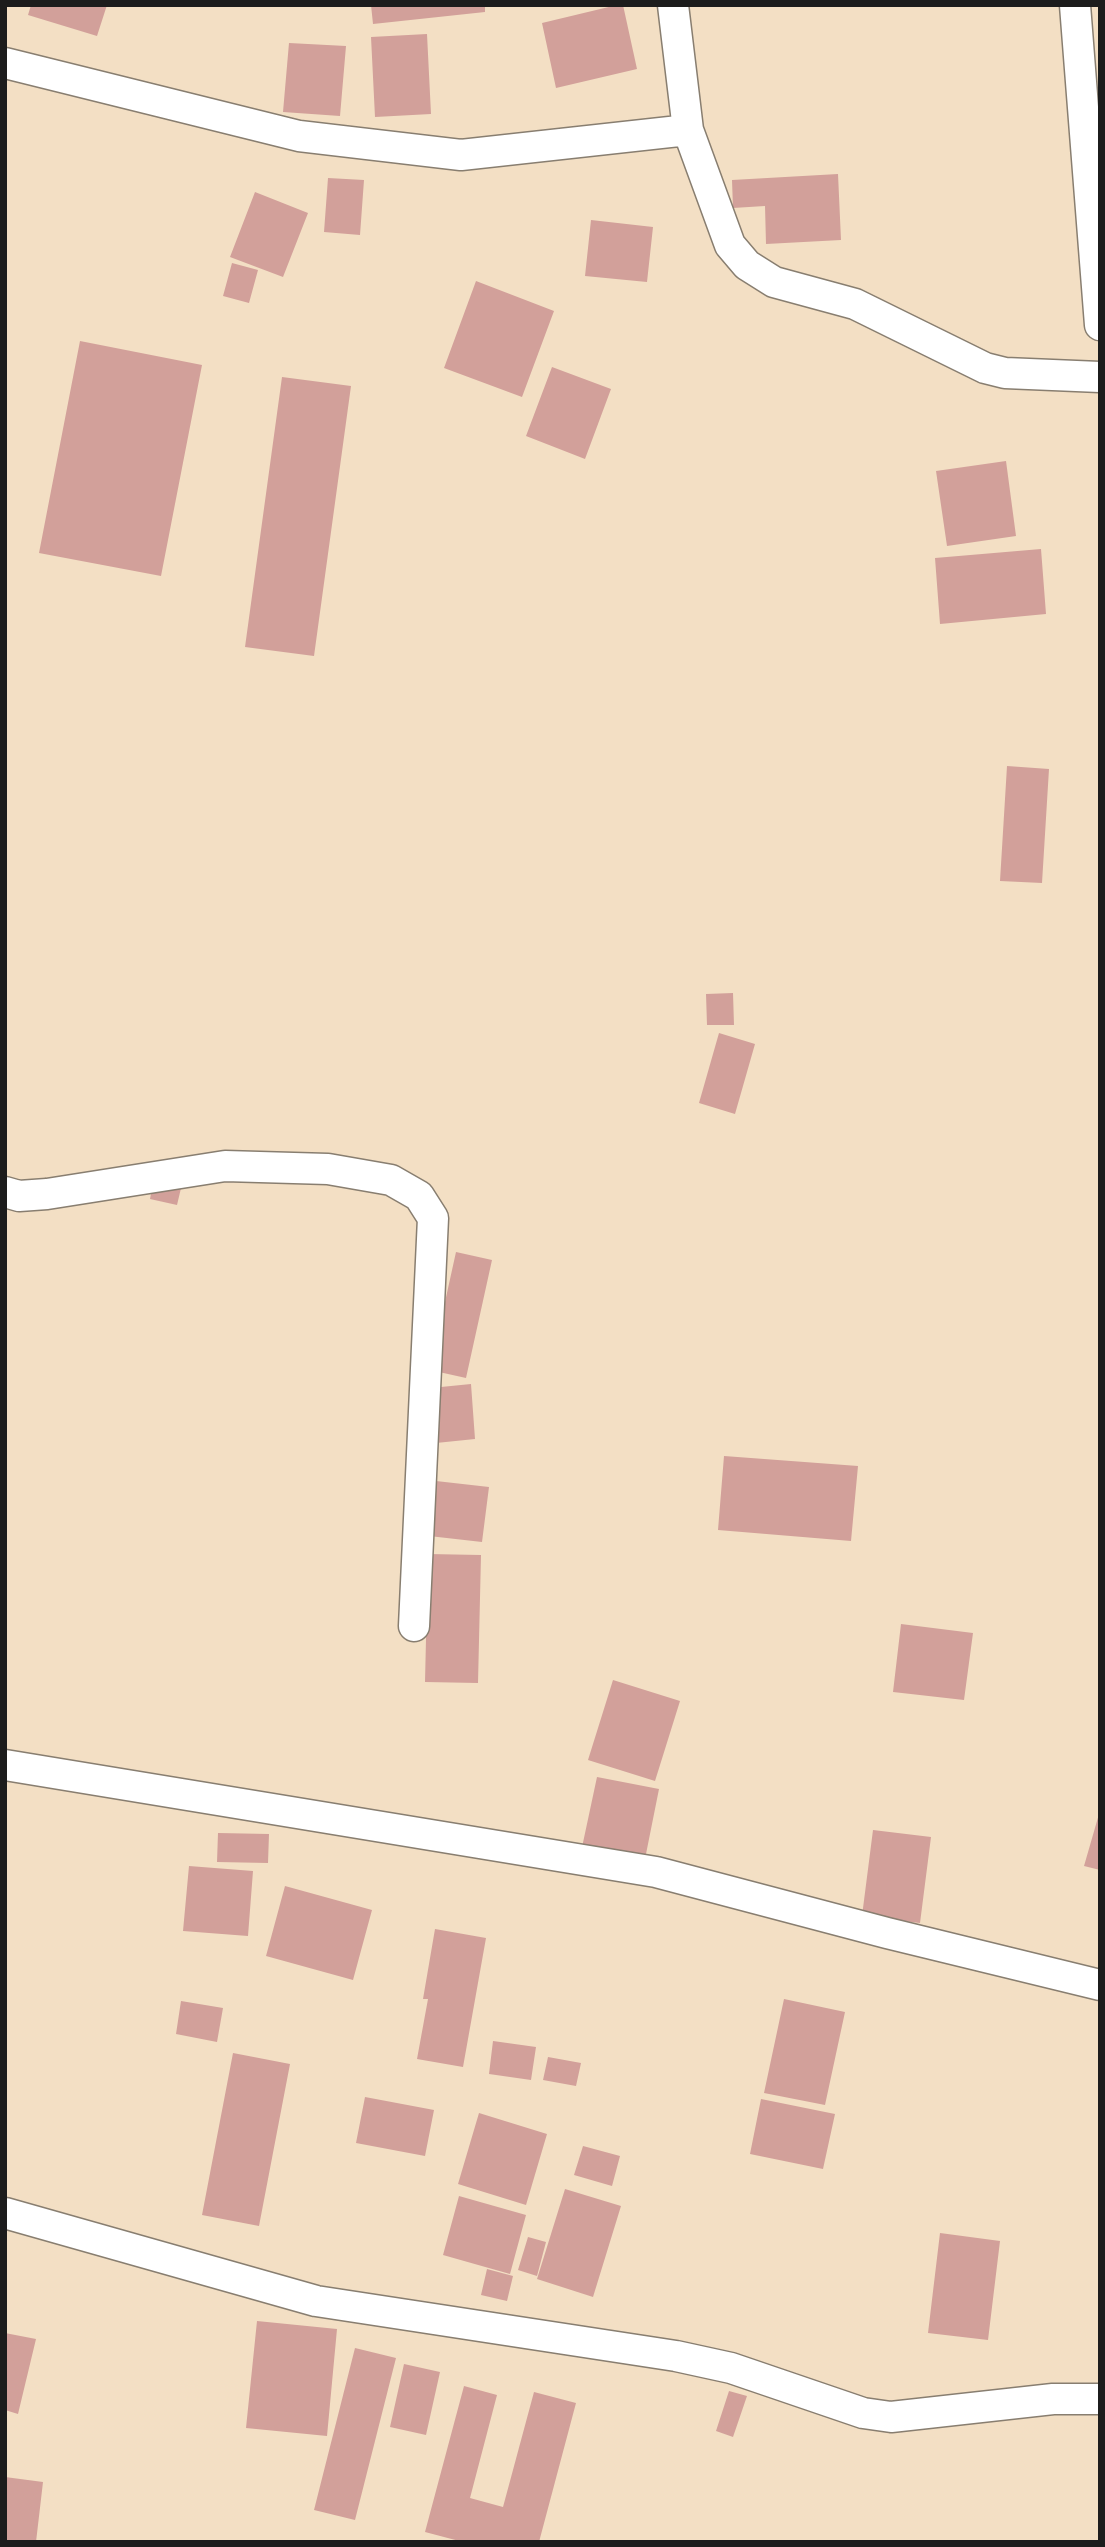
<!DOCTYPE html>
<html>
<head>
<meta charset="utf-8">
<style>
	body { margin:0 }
	#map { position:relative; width:1105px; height:2547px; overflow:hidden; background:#f3dfc4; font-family:Mali,sans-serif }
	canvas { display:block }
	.frame { position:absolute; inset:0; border:7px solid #1c1c1c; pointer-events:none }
</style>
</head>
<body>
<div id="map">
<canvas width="1105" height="2547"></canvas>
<div class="frame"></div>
</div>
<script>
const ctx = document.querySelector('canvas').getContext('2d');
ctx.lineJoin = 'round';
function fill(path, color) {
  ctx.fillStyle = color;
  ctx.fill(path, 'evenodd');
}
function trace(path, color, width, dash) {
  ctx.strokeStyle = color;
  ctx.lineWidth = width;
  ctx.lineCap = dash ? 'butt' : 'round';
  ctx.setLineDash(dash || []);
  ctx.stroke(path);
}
const building = new Path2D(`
	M31,5H107L97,36L28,15Z
	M371,5H485V12L373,24Z
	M617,5H623L637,69L556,88L542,23Z
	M427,34L431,114L375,117L371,37Z
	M289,43L346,46L340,116L283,112Z
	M838,174L841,240L766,244L765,206L733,208L732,180Z
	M328,178L364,180L360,235L324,232Z
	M255,192L308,213L283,277L230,257Z
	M591,220L653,227L647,282L585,276Z
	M232,263L258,270L249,303L223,296Z
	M476,281L554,311L522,397L444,368Z
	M80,341L202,365L161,576L39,553Z
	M552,367L611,389L585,459L526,436Z
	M282,377L351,386L314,656L245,647Z
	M1006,461L1016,536L947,546L936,471Z
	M1041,549L1046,614L940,624L935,558Z
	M1007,766L1049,769L1042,883L1000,881Z
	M733,993L734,1025H707L706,994Z
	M719,1033L755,1044L735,1114L699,1103Z
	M154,1178L182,1184L177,1205L150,1199Z
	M456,1252L492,1260L466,1378L430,1370Z
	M471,1384L475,1439L436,1443L431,1388Z
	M724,1456L858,1466L851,1541L718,1530Z
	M436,1481L489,1487L482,1542L429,1536Z
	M428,1554L481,1555L478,1683L425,1682Z
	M901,1624L973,1633L964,1700L893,1692Z
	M613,1680L680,1701L655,1781L588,1760Z
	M597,1777L659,1789L644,1864L581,1852Z
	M1099,1814H1100V1870L1084,1866Z
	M873,1830L931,1837L920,1923L862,1916Z
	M218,1833L269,1834L268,1863L217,1862Z
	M189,1866L253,1871L248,1936L183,1931Z
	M285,1886L372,1910L353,1980L266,1956Z
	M435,1929L486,1938L463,2067L417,2059L428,1999H423Z
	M784,1999L845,2012L825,2105L764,2093Z
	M181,2001L223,2008L217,2042L176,2034Z
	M493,2041L536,2047L531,2080L489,2074Z
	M233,2053L290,2064L259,2226L202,2215Z
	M548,2057L581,2063L576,2086L543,2080Z
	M365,2097L434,2110L425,2156L356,2143Z
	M761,2099L835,2114L823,2169L750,2154Z
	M479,2113L547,2134L526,2205L458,2184Z
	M583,2146L620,2156L612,2186L574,2175Z
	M565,2189L621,2206L593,2297L537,2279Z
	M459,2196L526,2215L510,2274L443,2255Z
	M940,2233L1000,2241L988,2340L928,2333Z
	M528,2237L546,2242L537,2276L518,2270Z
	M487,2269L513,2276L507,2301L481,2295Z
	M257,2321L337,2329L327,2436L246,2428Z
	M5,2333L36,2339L18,2414L5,2410Z
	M355,2348L396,2358L355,2520L314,2510Z
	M404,2364L440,2372L426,2435L390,2427Z
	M464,2386L497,2395L470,2498L503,2507L534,2392L576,2403L539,2542H463L425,2532Z
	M729,2391L747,2396L733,2437L716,2431Z
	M5,2477L43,2482L36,2542H5Z`);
const minor = new Path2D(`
	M673,5L688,130L730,245L747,265L774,282L855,304L985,368L1005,373L1100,377
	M1075,5L1100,325
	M5,63L299,136L461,155L688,130
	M5,1192L19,1196L47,1194L225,1166L328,1169L391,1180L419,1196L433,1218L414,1626
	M5,1765L656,1872L887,1933L1100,1985
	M5,2213L316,2301L676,2356L731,2368L863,2413L891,2417L1053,2399H1100`);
fill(building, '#d2a09a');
trace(minor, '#887e70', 33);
trace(minor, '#fff', 30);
</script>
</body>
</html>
